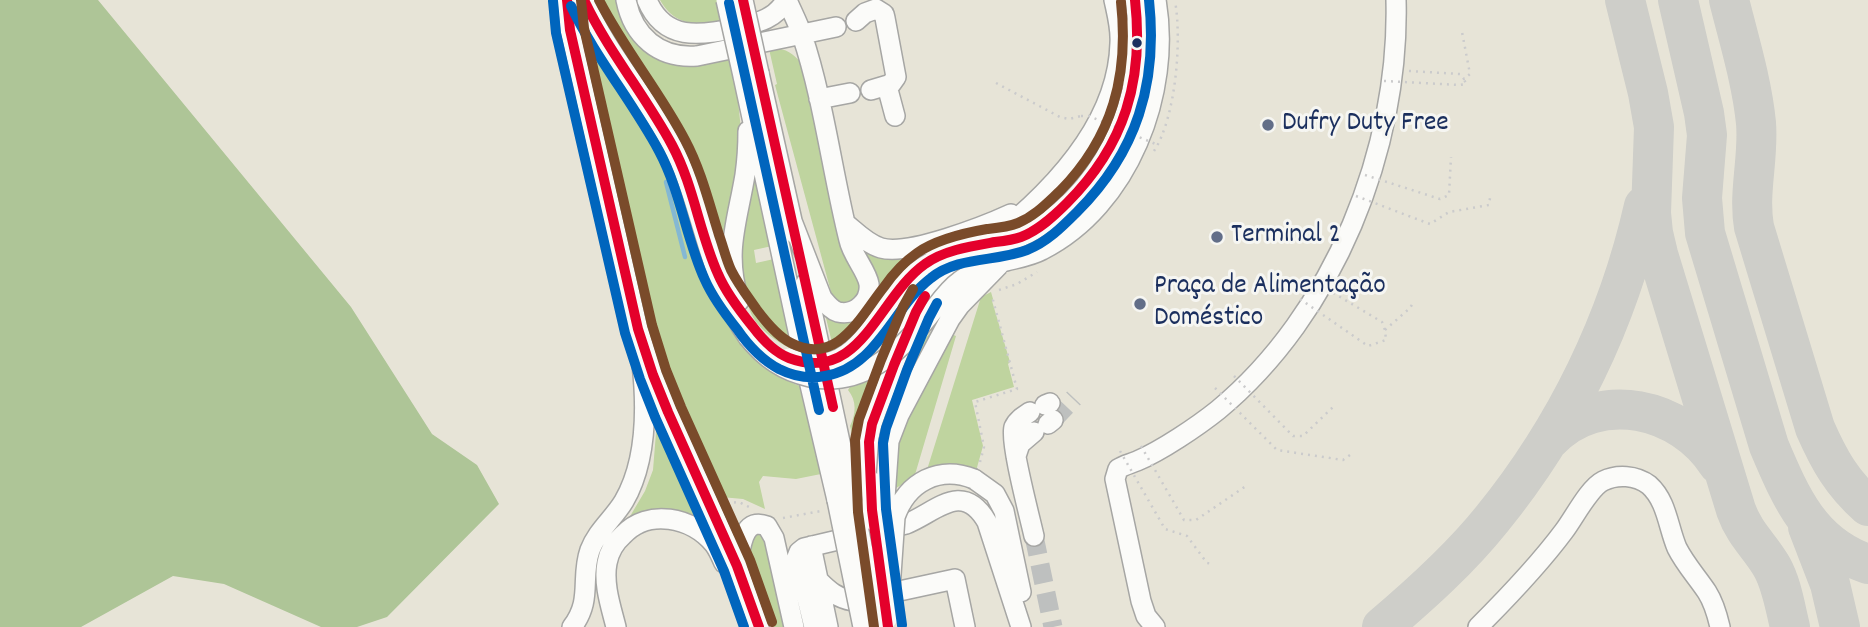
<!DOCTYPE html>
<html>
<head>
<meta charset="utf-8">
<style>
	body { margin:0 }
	canvas { display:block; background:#e7e4d7 }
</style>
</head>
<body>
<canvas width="1868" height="627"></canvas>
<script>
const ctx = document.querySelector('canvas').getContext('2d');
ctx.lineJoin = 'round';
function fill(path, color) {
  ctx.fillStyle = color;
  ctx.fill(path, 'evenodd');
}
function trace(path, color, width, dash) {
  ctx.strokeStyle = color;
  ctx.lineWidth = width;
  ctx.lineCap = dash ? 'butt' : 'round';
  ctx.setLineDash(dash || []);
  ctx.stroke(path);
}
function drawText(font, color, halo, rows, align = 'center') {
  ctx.font = font + ' Dekko,sans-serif';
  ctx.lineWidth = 6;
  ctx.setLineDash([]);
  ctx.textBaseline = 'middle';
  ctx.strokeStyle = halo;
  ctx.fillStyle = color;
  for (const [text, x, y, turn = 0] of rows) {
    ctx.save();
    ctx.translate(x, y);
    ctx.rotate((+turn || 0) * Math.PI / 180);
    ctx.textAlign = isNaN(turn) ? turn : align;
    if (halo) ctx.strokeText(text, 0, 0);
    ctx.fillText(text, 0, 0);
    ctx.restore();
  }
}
const green = new Path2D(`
	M594,0H622L641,41L728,57L737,91L741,130V155L724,257H722L605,24Z
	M660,0H717L723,22C697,27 674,25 660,0Z
	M588,29L661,140L758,361C772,373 785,381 803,387L826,473L796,479L763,476L759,482L765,509L743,499L721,497L673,392L661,359L620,211L596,108L585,30Z
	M769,49C783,47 792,52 801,63L861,283L862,289L854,301C843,304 836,303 831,292L775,85L777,84Z
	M756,175L772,246L754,250L756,263L774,259L795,351C781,344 766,335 756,322C743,304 738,260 739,238C740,222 751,192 756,175Z
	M860,247L942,248L931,257L854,337L834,351L826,318L827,316L863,314Z
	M991,292L993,299L992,301L1010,362L1008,364L1014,387L972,400L983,446L976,471L926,473L981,297Z
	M936,326L883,430H880L883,416L907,356L922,342Z
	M951,334L956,336L914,478L896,488L897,448L902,429Z
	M885,371L859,445L857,444L854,441L850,426C856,414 857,401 848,390L850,387Z
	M658,408L682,463L683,484L690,501L702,504L715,534L629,518L645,491L653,470Z
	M752,532L764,534L785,627H774L764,596L747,557Z`);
const forest = new Path2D(`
	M0,0H98L351,307L432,434L477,465L499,504L387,617L357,627H321L224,584L173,576L81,627H0Z`);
const stream = new Path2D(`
	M666,182L685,257`);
const taxiway = new Path2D(`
	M1625,0L1648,93L1654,127L1651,213L1653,233L1658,254L1736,510C1745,535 1760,546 1772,567C1782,585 1785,607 1790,627
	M1678,0L1704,113L1707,135L1702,198L1705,233L1769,446C1791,498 1811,545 1868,564
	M1729,0C1739,40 1752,82 1756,123C1759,158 1748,192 1754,227L1815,428C1829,460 1842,483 1868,506
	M1549,440C1599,387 1682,408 1718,464
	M1808,527L1830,584L1840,627
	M1382,627C1421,594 1460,559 1492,519C1566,428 1618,321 1644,206`);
const minorTunnel = new Path2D(`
	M1053,420L1074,398
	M1034,536L1053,627`);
const path = new Path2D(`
	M1409,71L1460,74L1464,79L1470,74L1462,32
	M996,83L1060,117L1069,119L1081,116
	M1154,151C1176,117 1182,40 1175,1
	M999,290L1017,284L1037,272
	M1385,330L1410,308L1414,301
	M980,462L984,447L975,402L1017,389L993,300L995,295
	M727,503L739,502L753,509
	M783,518L821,511`);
const minor = new Path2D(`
	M567,0L570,30L638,329L653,375L668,412L737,566L759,627
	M584,0C606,53 647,96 673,147C704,208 709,281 748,337
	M626,0C633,36 659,59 697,56L836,27
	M647,0C664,41 700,36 736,28C756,23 775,20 786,0
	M787,0C792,12 798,23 802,35C824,101 832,172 849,240C852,255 867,271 869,284C871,301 855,316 838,312C831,310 827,304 822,298L792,221
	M856,21L865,13L876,9L884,14L885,18L896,77L891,84L871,90
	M759,73L795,234
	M743,76L806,368L837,500
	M887,86L895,116
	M819,99L850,93
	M845,223C856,232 867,244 881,248C908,256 985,226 1011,214
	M987,243C1049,195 1118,126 1120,43C1121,28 1117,14 1114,0
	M1006,261C1018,258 1031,256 1042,250C1129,206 1172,92 1156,0
	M806,283L852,498
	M897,291C919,263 942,256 976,246
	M739,301C724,252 737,223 745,175C747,161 748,146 748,131
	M1045,405L1050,403
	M1030,412C1024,416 1017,420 1014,427C1009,439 1030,518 1034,536
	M1048,424L1053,420
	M1016,456L1020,444L1034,432
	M974,479L995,494L1004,511L1021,592
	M870,480C869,464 867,448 870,432C873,417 880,402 886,387C900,348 915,297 948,271C974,251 1007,246 1034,230C1111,184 1150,86 1135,0
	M811,546L828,627
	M737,566C741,549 742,516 767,526L774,538L794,627
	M819,581C829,591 837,598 853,601L955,579L965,627
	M572,627C593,600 580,578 590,550C597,531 614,518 624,501C647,461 647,409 642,364
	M616,627C611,607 603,584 607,563C609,552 615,542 623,535C648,508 692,517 714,544C718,549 721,556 724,563
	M814,627L797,557L799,552L804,548L906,524C935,513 962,479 987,522L1021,627
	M1155,627L1146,616L1141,601L1115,479L1118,469C1124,465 1130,464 1137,461C1161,451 1198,426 1218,410C1334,314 1400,149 1396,0
	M1478,627C1508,597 1538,566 1564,531C1574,518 1589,488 1603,481C1617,474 1636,475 1649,485C1667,501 1668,527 1677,548C1685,564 1697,577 1707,592C1714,603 1717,614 1720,627`);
const pathBridge = new Path2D(`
	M1384,81L1459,85L1466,84L1464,79
	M1081,116H1089L1158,145
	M1365,175L1440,199L1449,195L1451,157
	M1356,196L1430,224L1449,212L1489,205L1490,198
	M1300,299L1368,346L1386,340L1385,330L1382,322L1315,282
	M1234,376L1293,436H1303L1333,407
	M1215,388L1277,450L1343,460L1350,455
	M1141,446L1184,520H1196L1246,486
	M1120,451L1165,529L1187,536L1207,563L1213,564`);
const minorBridge = new Path2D(`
	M726,0L743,76
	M743,0L759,73
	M748,337C765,358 783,371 810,377C860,388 899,353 928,317C938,305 947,290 960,281C970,273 983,270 995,267
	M789,358C846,382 869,330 897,291
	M870,480L874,521
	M852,498L879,627
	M837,500L863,627
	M880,569L889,441L899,415L950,319L960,305L999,265
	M888,618L895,517C907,482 939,465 974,479`);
const bus1 = new Path2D(`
	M567,0L570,30L638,329L653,375L668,412L737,566L759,627
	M584,0C608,51 645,95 672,145C694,186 699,232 718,274C726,293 740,311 753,327C762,339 774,352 789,358C861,385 878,297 925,264C944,250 972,246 995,242C1004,241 1013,240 1021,237C1039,230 1054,216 1067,203C1125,145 1144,80 1135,0
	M743,0L833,407
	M888,627L872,510L869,442L872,424L894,365L916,312L925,296`);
const bus2 = new Path2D(`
	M553,1L556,33L625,333L640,379L655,417L724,571L744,627
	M729,3L819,410
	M571,6C595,57 632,101 659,151C681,192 686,239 705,280C713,298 725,314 737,329C748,345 762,360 779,369C793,376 810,379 825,376C877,368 893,307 931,278C958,256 996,262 1027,250C1047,242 1062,227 1077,212C1137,152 1158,83 1149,0
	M902,625L886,509L883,443L886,428L907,370L929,318L937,303`);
const bus3 = new Path2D(`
	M581,0L584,28L652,325L666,370L681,407L750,560L772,622
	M599,0C624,49 660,92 685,140C701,170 709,203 719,235C723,246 726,259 731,270C738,284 748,297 757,310C766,322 777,336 791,343C837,367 860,317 884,287C893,274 904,262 917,253C937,239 964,233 987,229C997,228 1008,227 1018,223C1035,216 1047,203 1060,191C1113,137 1129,75 1121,2
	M874,627L858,512L855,440L859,419L881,360L903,307L913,289`);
const markers = [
	[1137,43,6,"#1b2f5e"],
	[1268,125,7,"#626e88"],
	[1217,237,7,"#626e88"],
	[1140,304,7,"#626e88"]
];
const poiNames = [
	["Dufry Duty Free",1282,125],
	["Terminal 2",1231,237],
	["Praça de Alimentação",1154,288],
	["Doméstico",1154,320]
];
fill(green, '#bfd49f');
fill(forest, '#aec597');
trace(stream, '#84b8d3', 4.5);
trace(taxiway, '#cecec9', 40);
trace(minorTunnel, '#bec0bf', 19, [19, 10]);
trace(minor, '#a6a6a4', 22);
trace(path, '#cbcbcc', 2.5, [2, 5]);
trace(minor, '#fbfbf9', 19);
trace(minorBridge, '#a6a6a4', 22, []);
trace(pathBridge, '#cbcbcc', 2.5, [2, 5]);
trace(minorBridge, '#fbfbf9', 19);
trace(bus1, '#e4002b', 10);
trace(bus2, '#0065bd', 10);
trace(bus3, '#7a4b2a', 10);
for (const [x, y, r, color] of markers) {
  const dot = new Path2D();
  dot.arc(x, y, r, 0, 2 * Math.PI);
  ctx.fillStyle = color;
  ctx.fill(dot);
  trace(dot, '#f6f6f2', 2.5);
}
drawText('28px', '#1b2f5e', '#f6f6f2', poiNames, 'left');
</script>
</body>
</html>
